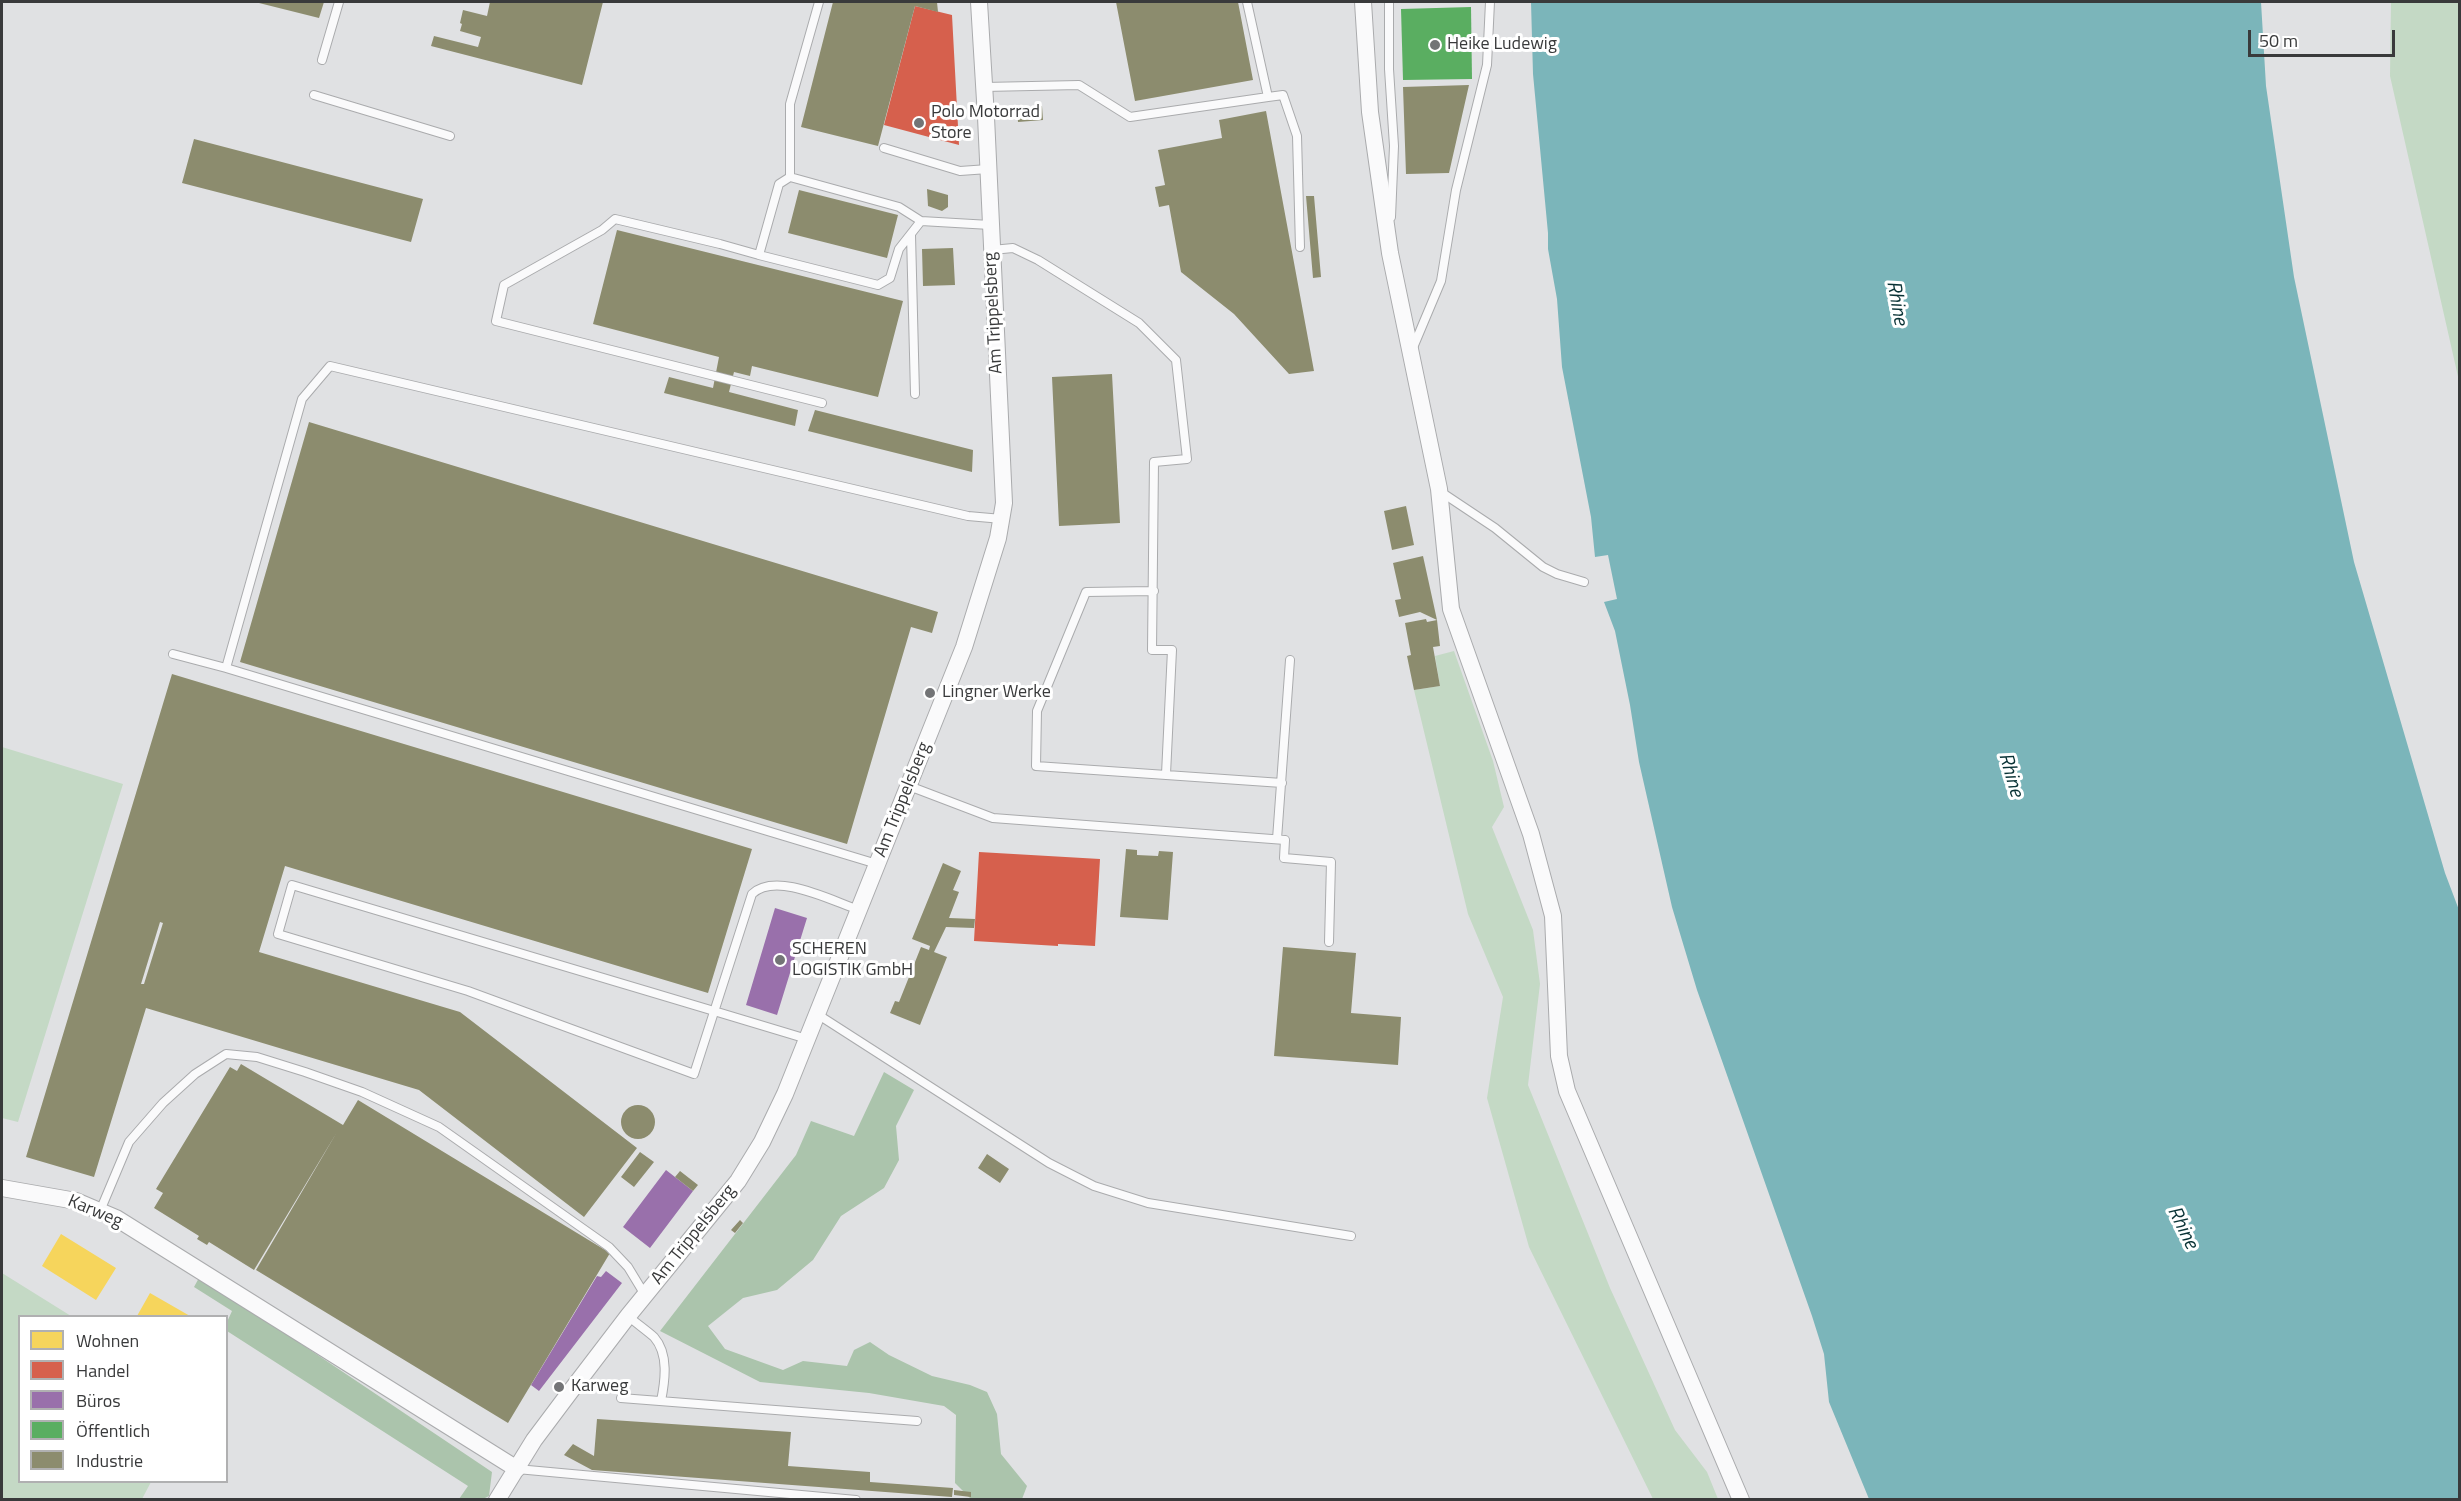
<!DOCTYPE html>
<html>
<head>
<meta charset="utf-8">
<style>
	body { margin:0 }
	#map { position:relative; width:2461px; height:1501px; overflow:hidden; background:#e0e1e3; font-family:"Titillium Web",sans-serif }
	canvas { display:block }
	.frame { position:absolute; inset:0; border:3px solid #393a3b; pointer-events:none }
	.legend { position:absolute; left:18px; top:1315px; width:210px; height:168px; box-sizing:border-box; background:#fff; border:2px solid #b0b0b1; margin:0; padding:8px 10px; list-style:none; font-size:18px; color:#393a3b }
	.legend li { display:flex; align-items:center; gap:12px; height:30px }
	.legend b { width:30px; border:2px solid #b0b0b1 }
	.scale { position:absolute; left:2248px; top:30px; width:147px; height:27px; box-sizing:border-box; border:3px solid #393a3b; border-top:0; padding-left:8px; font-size:18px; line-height:21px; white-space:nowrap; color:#393a3b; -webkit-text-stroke:4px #fff; paint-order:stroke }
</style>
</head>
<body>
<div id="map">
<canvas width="2461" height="1501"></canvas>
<div class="frame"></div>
<ul class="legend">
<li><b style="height:16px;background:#f6d55c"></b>Wohnen</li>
<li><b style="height:16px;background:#d6604d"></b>Handel</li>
<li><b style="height:16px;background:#9970ab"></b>Büros</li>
<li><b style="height:16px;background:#5aae61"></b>Öffentlich</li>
<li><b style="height:16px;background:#8c8c6e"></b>Industrie</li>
</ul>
<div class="scale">50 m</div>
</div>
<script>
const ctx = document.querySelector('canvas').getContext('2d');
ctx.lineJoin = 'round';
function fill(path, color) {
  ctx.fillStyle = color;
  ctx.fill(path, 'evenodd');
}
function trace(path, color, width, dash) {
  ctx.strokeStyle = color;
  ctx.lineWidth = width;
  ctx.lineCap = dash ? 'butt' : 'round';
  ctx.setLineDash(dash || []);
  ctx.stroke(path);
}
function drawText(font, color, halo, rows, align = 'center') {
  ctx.font = font + ' "Titillium Web",sans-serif';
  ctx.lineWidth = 6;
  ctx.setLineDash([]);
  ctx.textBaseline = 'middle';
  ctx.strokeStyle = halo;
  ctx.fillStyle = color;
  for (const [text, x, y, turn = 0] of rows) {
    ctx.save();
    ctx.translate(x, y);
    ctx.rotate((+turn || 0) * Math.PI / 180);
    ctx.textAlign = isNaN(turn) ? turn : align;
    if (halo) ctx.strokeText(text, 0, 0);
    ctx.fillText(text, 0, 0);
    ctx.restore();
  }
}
const green = new Path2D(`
	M2391,2H2459V381L2390,76Z
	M1454,651L1493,761L1504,807L1492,827L1533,930L1540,984L1528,1085L1610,1288L1675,1430L1707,1472L1718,1499H1653L1529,1247L1487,1098L1503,997L1468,914L1414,690L1440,686L1435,656Z
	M2,747L123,784L18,1122L2,1118Z
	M2,1273L71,1316H20V1482H151L142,1499H2Z`);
const forest = new Path2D(`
	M884,1072L914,1090L896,1126L899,1160L884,1188L841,1216L813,1260L777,1290L743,1298L708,1326L725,1349L783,1370L803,1361L847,1366L854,1350L870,1342L889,1355L932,1376L970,1385L987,1392L997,1414L1001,1454L1027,1486L1022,1499H971L955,1483L956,1415L944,1406L869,1393L760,1382L660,1331L796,1155L811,1121L854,1136Z
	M200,1276L492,1472L489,1496L483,1499H459L468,1486L227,1331V1322L232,1311L194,1287Z`);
const water = new Path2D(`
	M1531,2H2261L2266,86L2294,277L2354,562L2445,873L2459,910V1499H1869L1829,1402L1824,1354L1812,1316L1697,990L1672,907L1639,762L1630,705L1615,631L1604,602L1617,599L1608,555L1595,557L1591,517L1562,367L1557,299L1548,249V233L1533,74Z`);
const homes = new Path2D(`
	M61,1234L116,1268L96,1300L42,1266Z
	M150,1293L190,1316H137Z`);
const shops = new Path2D(`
	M915,6L952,15L959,145L884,125Z
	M979,852L1100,859L1095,946L1058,944V946L974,941Z`);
const offices = new Path2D(`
	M775,908L807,918L777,1015L746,1005Z
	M666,1170L693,1191L650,1248L623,1227Z
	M606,1271L622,1283L539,1391L531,1385L597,1276L601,1277Z`);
const public = new Path2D(`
	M1471,7L1472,79L1403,80L1401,9Z`);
const industry = new Path2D(`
	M255,2H324L319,18Z
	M490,2H603L582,85L431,46L434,36L478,47L481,37L460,31L462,24L460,23L463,10L487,16Z
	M833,2H937L938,12L915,6L878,146L801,127Z
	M1116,2H1238L1253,80L1135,101Z
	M1469,85L1449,173L1406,174L1403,87Z
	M1042,106L1043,120L1018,122L1017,108Z
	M1266,111L1314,371L1289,374L1234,314L1181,272L1169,205L1159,207L1155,187L1165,185L1158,150L1222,138L1219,120Z
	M194,139L423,199L411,242L182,183Z
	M927,189L948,195V207L942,211L928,206Z
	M799,190L898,215L887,258L788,233Z
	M1306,196H1314L1321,277L1313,278Z
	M617,230L903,301L878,397L752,366L750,376L734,372L729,392L798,410L795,426L664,393L669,377L713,388L719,357L593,324Z
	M953,248L955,285L923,286L922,249Z
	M1112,374L1120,523L1059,526L1052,377Z
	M815,410L973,450L972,472L808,431Z
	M309,422L938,612L932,633L911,627L847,844L240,662Z
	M1406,506L1414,545L1392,550L1384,511Z
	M1423,556L1437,620L1420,612L1399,617L1395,600L1401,599L1393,563Z
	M1426,619L1427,622L1437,620L1440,646L1433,647L1440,686L1414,690L1407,656L1411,655L1405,623Z
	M172,674L752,849L708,993L285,866L259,952L460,1012L637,1148L584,1217L419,1090L146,1008L94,1177L26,1157ZM160,922L163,923L144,984H141Z
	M1126,849L1137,850V855L1158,856L1159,851L1173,852L1168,920L1120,917Z
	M943,863L961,871L953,890L959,892L949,918L975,919L974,928L946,927L934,952L947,957L920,1025L890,1013L895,1001L899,1002L921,947L929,950L930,946L912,939Z
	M1283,947L1356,953L1351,1013L1401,1017L1398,1065L1274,1056Z
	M241,1064L343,1125L358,1100L610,1253L508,1423L256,1270L337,1132L254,1270L209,1242L207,1245L197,1239L199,1236L154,1208L163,1193L156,1189L230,1067L237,1071Z
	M621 1122a17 17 0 1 1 34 0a17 17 0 1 1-34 0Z
	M640,1152L654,1162L634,1187L621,1177Z
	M987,1154L1009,1169L1000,1183L978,1168Z
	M680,1171L698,1185L693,1191L675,1177Z
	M740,1220L743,1223L735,1233L731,1230Z
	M597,1419L791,1432L788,1466L870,1472V1482L953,1488L952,1497L592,1470L564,1455L573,1444L594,1456Z
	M954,1490L971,1492V1497L954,1495Z`);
const lane = new Path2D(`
	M1389,2V69L1394,146L1391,217
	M322,60L339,2
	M984,87L1079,85L1130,117L1268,97L1247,2
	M314,95L450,136
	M1268,97L1283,95L1297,136L1300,247
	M884,148L960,171L988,169
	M790,177V104L819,2
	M921,221L899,249L890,278L878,285L759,255L779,184L790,177L899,207L921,221L990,225
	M911,235L915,394
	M992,250L1013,248L1038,260L1139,323L1176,360L1187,459L1154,462L1152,650H1172L1166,774
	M759,255L720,244L615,219L602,230L504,285L496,321L822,403
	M1412,350L1441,281L1456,190L1487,65L1490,2
	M1441,492L1495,528L1543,567L1557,574L1584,582
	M1154,591L1086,592L1037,711L1036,766L1282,783
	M173,654L226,668L877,864
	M226,668L302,399L330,366L968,516L1002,519
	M909,786L993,818L1285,840L1284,858L1331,862L1329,942
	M1277,839L1290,660
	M817,1014L1049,1163L1094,1186L1148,1203L1351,1236
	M807,1039L714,1011L292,885L278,934L468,991L694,1074L752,894C776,871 832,901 859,910
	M100,1211L129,1142L163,1103L195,1074L226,1054L257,1057L305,1072L362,1092L439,1127L609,1247L628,1267L645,1295
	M628,1316C636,1323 646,1330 654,1337C669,1354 665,1381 661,1401
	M621,1398L917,1421
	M517,1469L856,1500`);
const street = new Path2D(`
	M1363,2L1370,112L1390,253L1439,489L1451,609L1531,834L1553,916L1559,1056L1567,1091L1741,1500
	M2,1188L76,1201L116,1218L517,1469
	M497,1500L534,1440L570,1392L628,1316L738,1181L762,1142L785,1094L964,647L998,538L1004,503L986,117L979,2`);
const markers = [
	[1435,45,6,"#737476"],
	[919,123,6,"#737476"],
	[930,693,6,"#737476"],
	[780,960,6,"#737476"],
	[559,1387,6,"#737476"]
];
const poiNames = [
	["Heike Ludewig",1447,45],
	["Polo Motorrad",931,113],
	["Store",931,134],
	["Lingner Werke",942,693],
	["SCHEREN",792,950],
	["LOGISTIK GmbH",792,971],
	["Karweg",571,1387]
];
const streetNames = [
	["Am Trippelsberg",994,313,-93],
	["Am Trippelsberg",903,800,-68],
	["Karweg",95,1212,23],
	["Am Trippelsberg",694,1235,-51]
];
const waterNames = [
	["Rhine",1896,303,80],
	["Rhine",2010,775,74],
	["Rhine",2182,1228,64]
];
fill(green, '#c4d9c5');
fill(forest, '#abc4ac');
fill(water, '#7bb5ba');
fill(homes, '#f6d55c');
fill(shops, '#d6604d');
fill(offices, '#9970ab');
fill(public, '#5aae61');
fill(industry, '#8c8c6e');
trace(lane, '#aaabad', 10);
trace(street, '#aaabad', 18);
trace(lane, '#fafafb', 8);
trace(street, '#fafafb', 16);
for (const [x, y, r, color] of markers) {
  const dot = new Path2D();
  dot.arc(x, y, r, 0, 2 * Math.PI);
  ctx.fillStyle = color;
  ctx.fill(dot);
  trace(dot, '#fff', 2);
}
drawText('18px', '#393a3b', '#fff', poiNames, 'left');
drawText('18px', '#393a3b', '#fff', streetNames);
drawText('italic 20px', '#093235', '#fff', waterNames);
</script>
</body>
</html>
